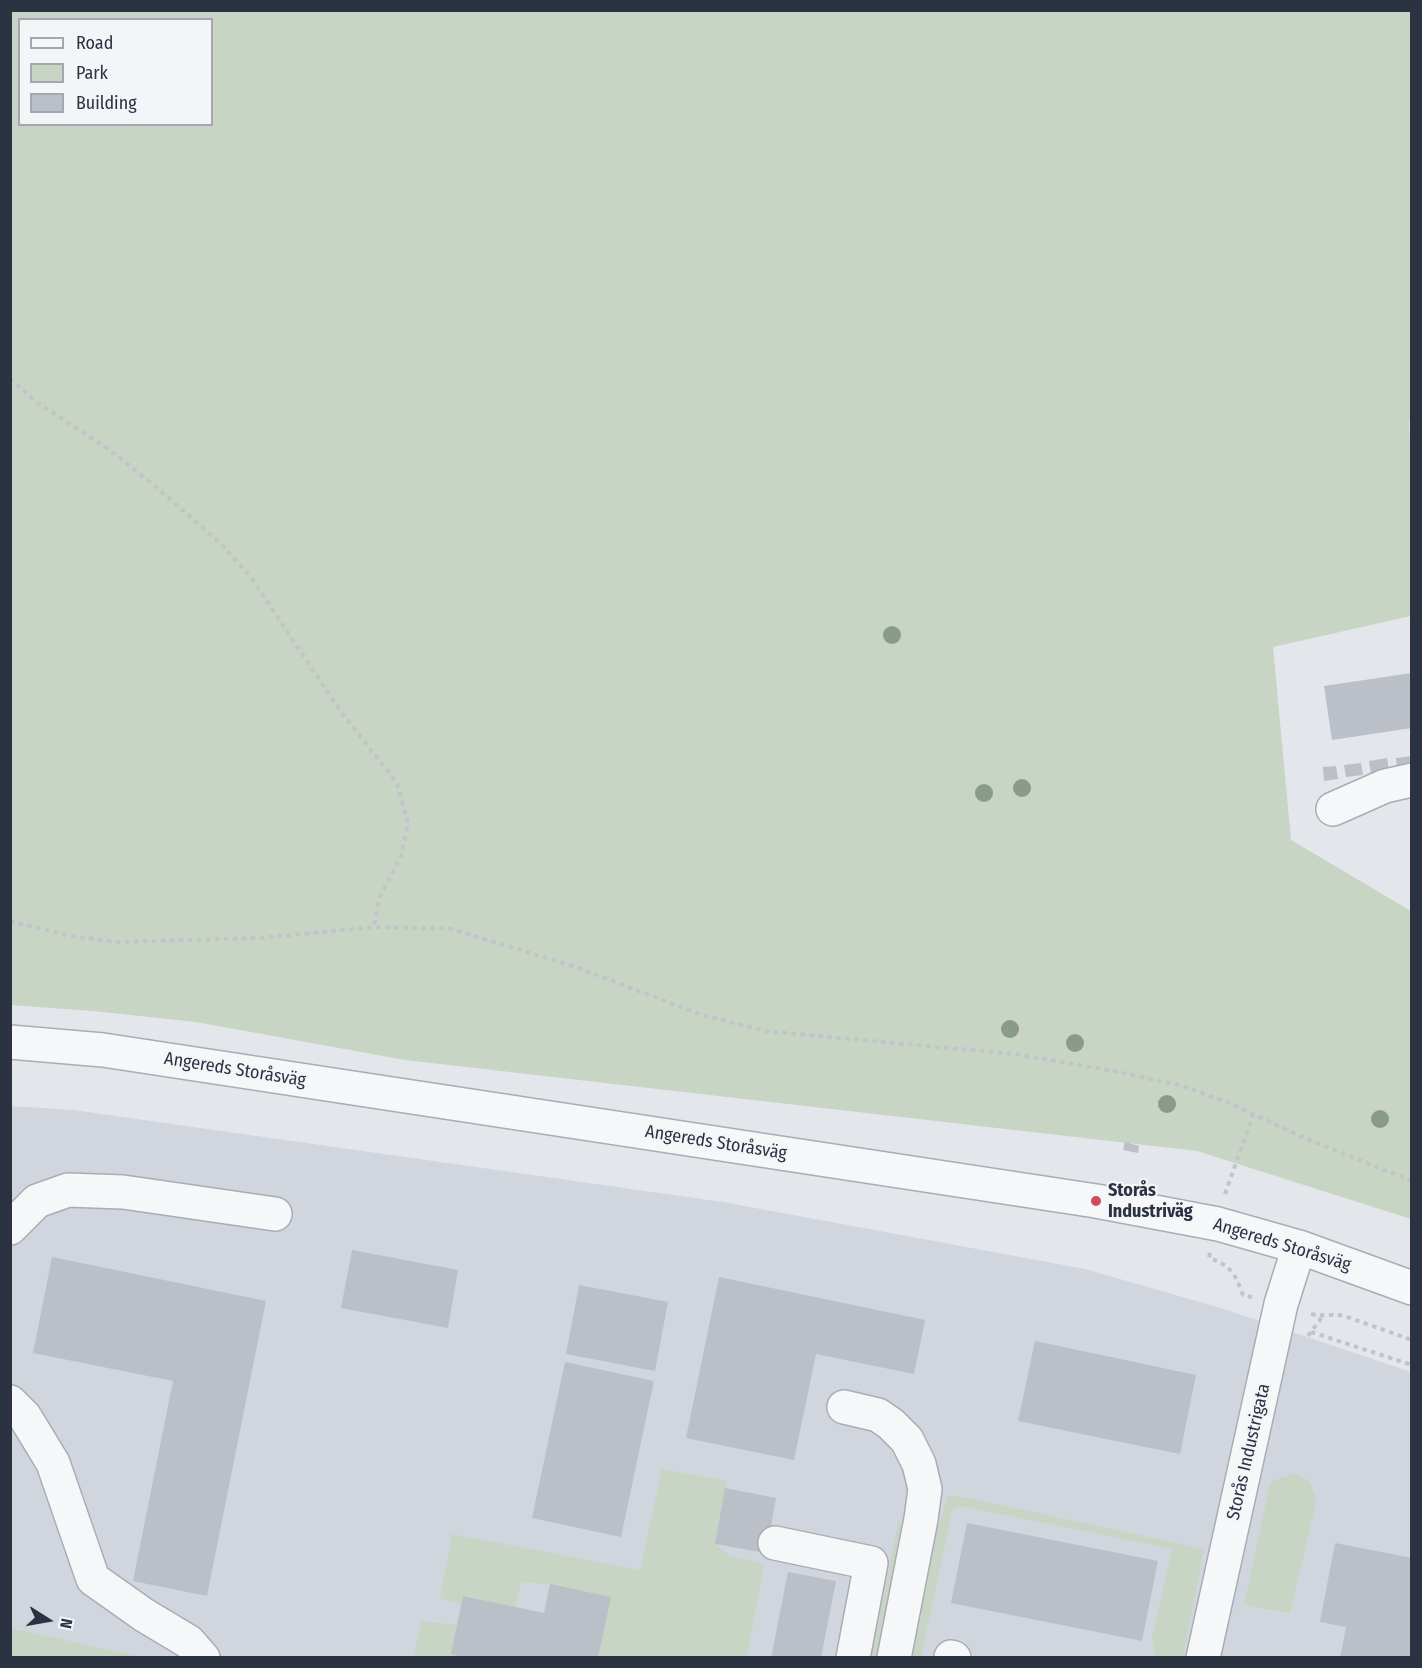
<!DOCTYPE html>
<html>
<head>
<meta charset="utf-8">
<style>
	body { margin:0 }
	#map { position:relative; width:1422px; height:1668px; overflow:hidden; background:#e3e6eb; font-family:"Fira Sans Condensed",sans-serif }
	canvas { display:block }
	.frame { position:absolute; inset:0; border:12px solid #2b3343; pointer-events:none }
	.legend { position:absolute; left:18px; top:18px; width:195px; height:108px; box-sizing:border-box; background:#f3f5f8; border:2px solid #a3a7b0; margin:0; padding:8px 10px; list-style:none; font-size:18px; color:#2b3343 }
	.legend li { display:flex; align-items:center; gap:12px; height:30px }
	.legend b { width:30px; border:2px solid #a3a7b0 }
	.north { position:absolute; left:18px; top:1590px; width:60px; height:60px; -webkit-text-stroke:4px #f3f5f8; paint-order:stroke; rotate:101deg; font-size:16px; font-weight:700; line-height:24px; text-align:center; color:#2b3343 }
	.north::after { content:''; display:block; margin:auto; width:21px; height:27px; background:#2b3343; clip-path:polygon(50% 0,100% 100%,50% 72%,0 100%) }
</style>
</head>
<body>
<div id="map">
<canvas width="1422" height="1668"></canvas>
<div class="frame"></div>
<ul class="legend">
<li><b style="height:8px;background:#f6f7f9"></b>Road</li>
<li><b style="height:16px;background:#c8d5c4"></b>Park</li>
<li><b style="height:16px;background:#babfc8"></b>Building</li>
</ul>
<div class="north">N</div>
</div>
<script>
const ctx = document.querySelector('canvas').getContext('2d');
ctx.lineJoin = 'round';
function fill(path, color) {
  ctx.fillStyle = color;
  ctx.fill(path, 'evenodd');
}
function trace(path, color, width, dash) {
  ctx.strokeStyle = color;
  ctx.lineWidth = width;
  ctx.lineCap = dash ? 'butt' : 'round';
  ctx.setLineDash(dash || []);
  ctx.stroke(path);
}
function drawText(font, color, halo, rows, align = 'center') {
  ctx.font = font + ' "Fira Sans Condensed",sans-serif';
  ctx.lineWidth = 4.5;
  ctx.setLineDash([]);
  ctx.textBaseline = 'middle';
  ctx.strokeStyle = halo;
  ctx.fillStyle = color;
  for (const [text, x, y, turn = 0] of rows) {
    ctx.save();
    ctx.translate(x, y);
    ctx.rotate((+turn || 0) * Math.PI / 180);
    ctx.textAlign = isNaN(turn) ? turn : align;
    if (halo) ctx.strokeText(text, 0, 0);
    ctx.fillText(text, 0, 0);
    ctx.restore();
  }
}
const built = new Path2D(`
	M10,1106L73,1110L723,1202L1085,1269L1224,1309L1411,1372V1657L141,1658L11,1628Z`);
const green = new Path2D(`
	M10,11H1411L1412,419L1409,423L1412,471L1411,616L1273,647L1291,840L1411,911V1219L1197,1151L405,1060L196,1022L93,1011L11,1005ZM20,20H212V124H20Z
	M662,1469L727,1481L715,1544L730,1556L764,1563L747,1657H598L611,1597L550,1584L521,1582L515,1607L463,1596L461,1604L440,1598L452,1534L640,1570Z
	M1296,1473L1309,1481L1317,1499L1290,1613L1244,1605L1270,1483L1278,1479Z
	M948,1496L964,1497L1204,1549L1183,1657H1155L1152,1638L1172,1549L961,1506L953,1508L921,1657L910,1658L935,1537Z
	M899,1519L905,1538L883,1657L871,1658Z
	M422,1621L457,1625L467,1657L413,1658Z
	M11,1628L141,1657H11Z`);
const building = new Path2D(`
	M1412,673V728L1332,740L1324,686Z
	M1412,756V768L1397,770L1396,758Z
	M1387,758L1389,771L1371,774L1369,761Z
	M1361,763L1363,775L1346,777L1344,765Z
	M1336,766L1338,779L1324,781L1323,767Z
	M1125,1142L1139,1146L1138,1153L1123,1150Z
	M352,1250L458,1270L448,1328L341,1308Z
	M52,1257L266,1301L207,1596L133,1581L173,1381L33,1353Z
	M719,1277L925,1320L914,1374L816,1354L794,1460L686,1438Z
	M579,1285L668,1302L655,1371L566,1354Z
	M1035,1341L1196,1375L1180,1454L1018,1421Z
	M565,1362L654,1381L621,1537L532,1518Z
	M725,1488L776,1498L766,1553L715,1544Z
	M967,1523L1158,1561L1142,1641L951,1603Z
	M1335,1543L1412,1558V1658H1340L1346,1627L1320,1622Z
	M788,1572L836,1581L821,1658H771Z
	M550,1584L611,1597L598,1658H467L451,1654L463,1596L544,1613Z`);
const path = new Path2D(`
	M10,378L36,402L110,450L156,487L220,543L250,576L341,712L397,783L408,823L401,856L379,899L374,927
	M10,921L71,936L118,942L260,938L374,927L451,929L576,967L702,1015L764,1031L1014,1054L1108,1070L1180,1085L1229,1103L1309,1140L1412,1181
	M1225,1194L1253,1115
	M1210,1253L1209,1258C1231,1265 1235,1274 1243,1295L1252,1297
	M1311,1314C1323,1317 1332,1313 1344,1316L1412,1340
	M1311,1332L1412,1365
	M1308,1336L1322,1317`);
const minor = new Path2D(`
	M1333,809L1385,786L1412,780
	M10,1042L103,1050L1096,1201L1218,1224L1299,1247L1412,1288
	M10,1228L37,1201L68,1190L123,1192L275,1214
	M10,1402L25,1417L53,1463L93,1579L144,1615L189,1642L203,1658
	M844,1407L878,1415L891,1424L907,1440L919,1464L925,1489L921,1519L894,1658
	M775,1543L871,1563L853,1658
	M951,1657L954,1658
	M1203,1658L1281,1304L1299,1247`);
const trees = [
	[892,635],
	[1022,788],
	[984,793],
	[1010,1029],
	[1075,1043],
	[1167,1104],
	[1380,1119]
];
const markers = [
	[1096,1201,6,"#cc4c5d"]
];
const streetNames = [
	["Angereds Storåsväg",235,1070,9],
	["Angereds Storåsväg",716,1143,9],
	["Angereds Storåsväg",1282,1245,17],
	["Storås Industrigata",1249,1452,-77]
];
const poiNames = [
	["Storås",1108,1191],
	["Industriväg",1108,1212]
];
fill(built, '#d1d5dd');
fill(green, '#c8d5c4');
fill(building, '#babfc8');
trace(minor, '#a8adb5', 36);
trace(path, '#c1c4ca', 4, [4.5, 4.5]);
trace(minor, '#f6f7f9', 33);
ctx.fillStyle = '#899c89';
for (const [x, y] of trees) {
  ctx.beginPath();
  ctx.arc(x, y, 9, 0, 2 * Math.PI);
  ctx.fill();
}
for (const [x, y, r, color] of markers) {
  const dot = new Path2D();
  dot.arc(x, y, r, 0, 2 * Math.PI);
  ctx.fillStyle = color;
  ctx.fill(dot);
  trace(dot, '#f3f5f8', 2);
}
drawText('18px', '#2b3343', '#f3f5f8', streetNames);
drawText('bold 18px', '#2b3343', '#f3f5f8', poiNames, 'left');
</script>
</body>
</html>
